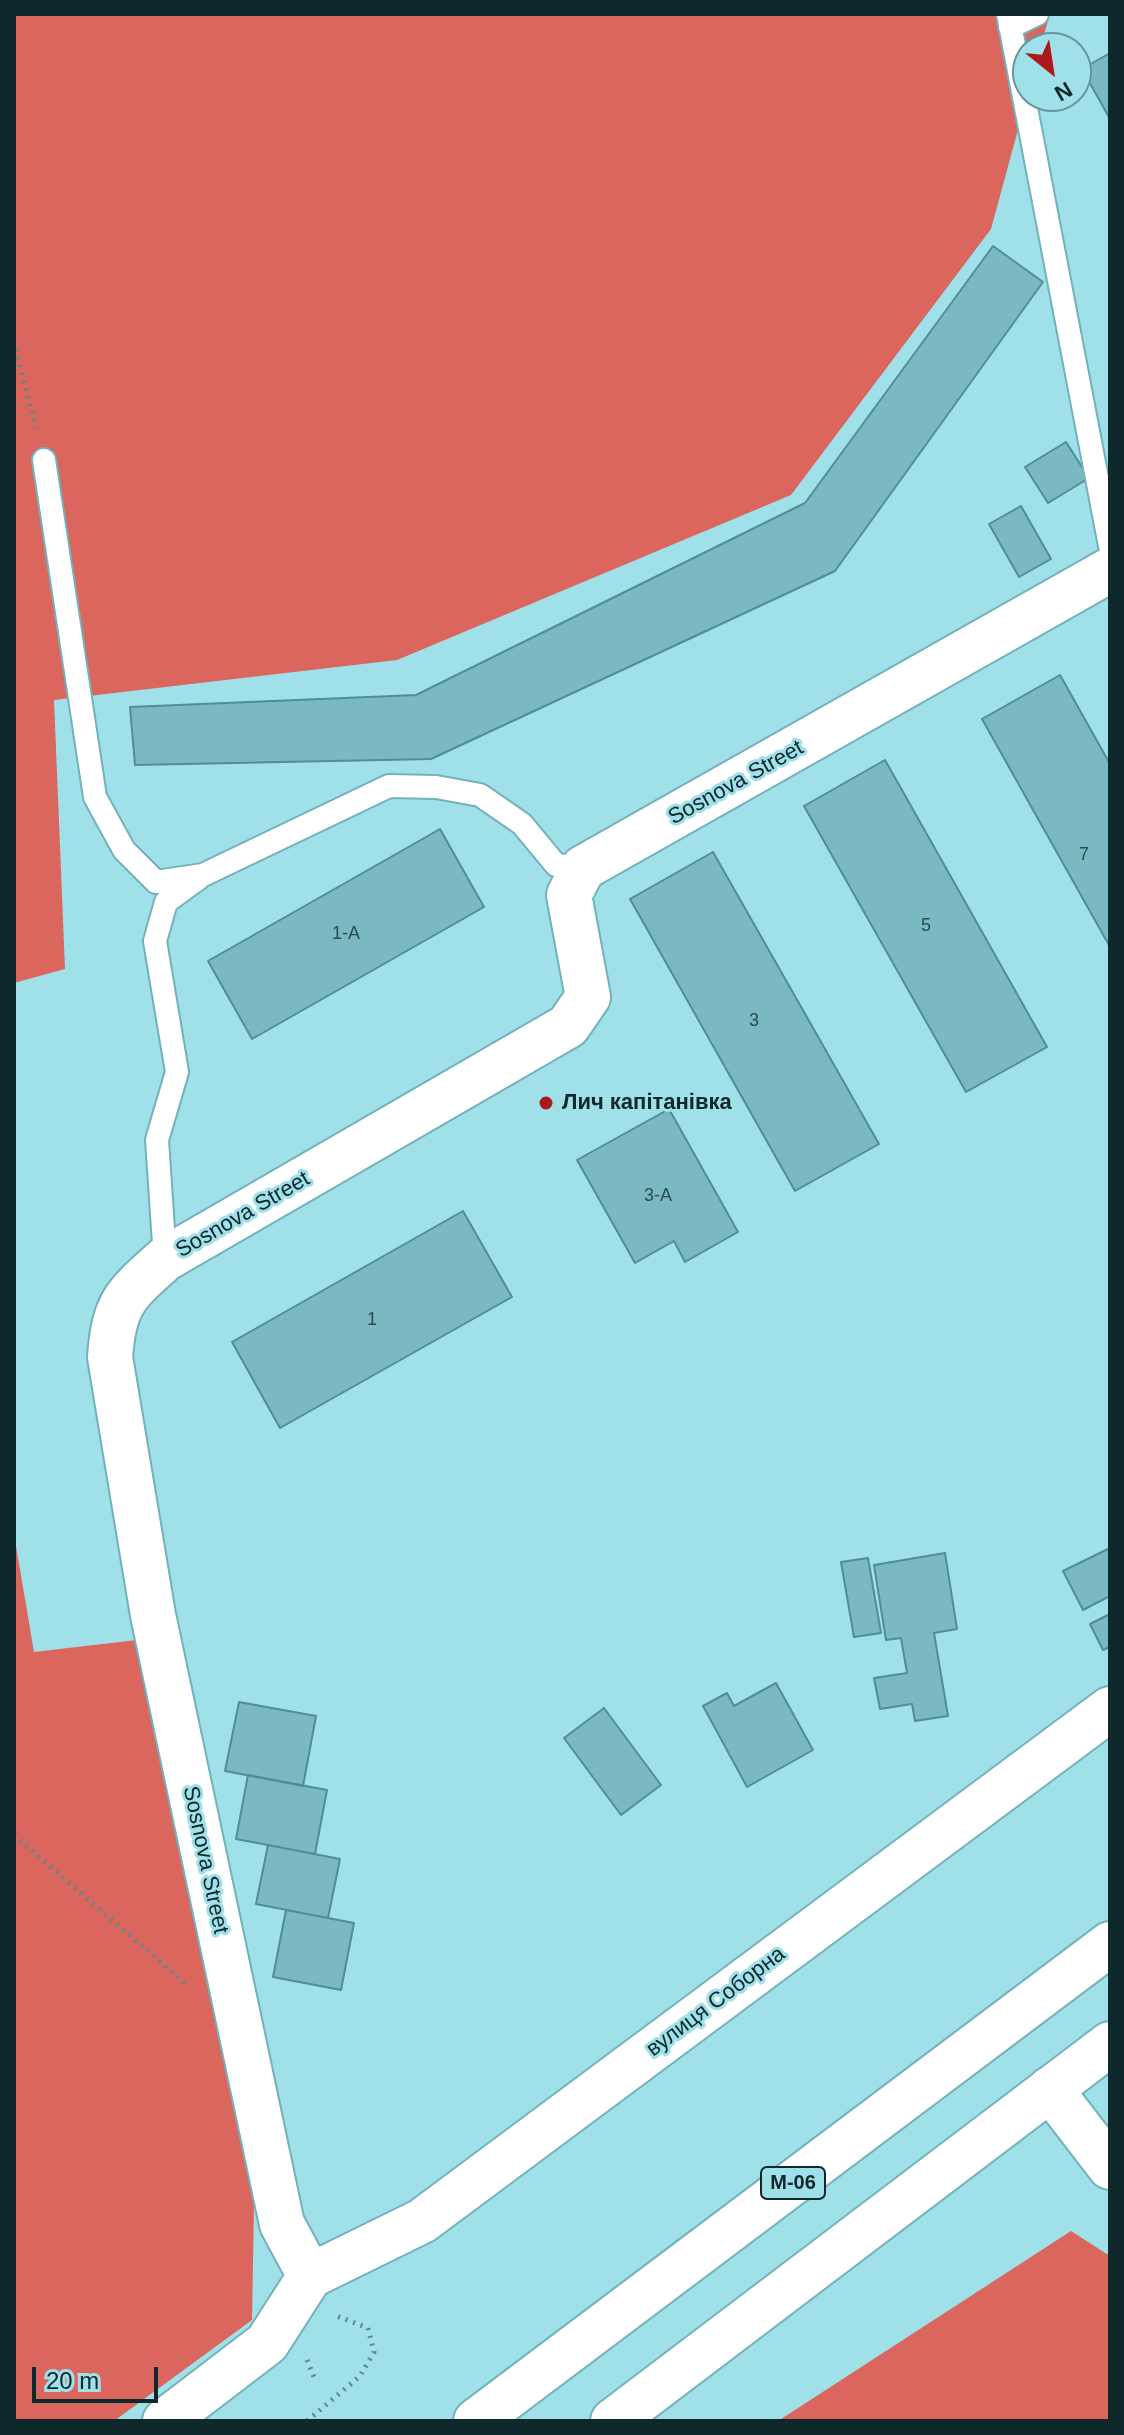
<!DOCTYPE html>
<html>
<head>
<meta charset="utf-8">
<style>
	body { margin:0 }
	#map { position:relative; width:1124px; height:2435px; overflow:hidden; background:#a0e0e9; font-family:Helvetica,sans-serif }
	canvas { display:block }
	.frame { position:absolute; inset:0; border:16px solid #0e282b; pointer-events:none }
	.north { position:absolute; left:1012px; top:32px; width:80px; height:80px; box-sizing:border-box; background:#a0e0e9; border:2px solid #66969d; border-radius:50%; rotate:150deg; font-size:22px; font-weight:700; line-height:32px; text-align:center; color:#0e282b }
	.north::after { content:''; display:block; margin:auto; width:28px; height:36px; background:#ac191d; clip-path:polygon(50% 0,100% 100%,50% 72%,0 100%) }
	.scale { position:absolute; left:32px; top:2367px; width:126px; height:36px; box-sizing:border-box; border:4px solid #0e282b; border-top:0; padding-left:10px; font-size:24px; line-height:28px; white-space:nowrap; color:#0e282b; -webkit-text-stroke:6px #a0e0e9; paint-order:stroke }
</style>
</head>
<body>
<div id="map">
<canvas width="1124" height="2435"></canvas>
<div class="frame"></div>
<div class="north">N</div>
<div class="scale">20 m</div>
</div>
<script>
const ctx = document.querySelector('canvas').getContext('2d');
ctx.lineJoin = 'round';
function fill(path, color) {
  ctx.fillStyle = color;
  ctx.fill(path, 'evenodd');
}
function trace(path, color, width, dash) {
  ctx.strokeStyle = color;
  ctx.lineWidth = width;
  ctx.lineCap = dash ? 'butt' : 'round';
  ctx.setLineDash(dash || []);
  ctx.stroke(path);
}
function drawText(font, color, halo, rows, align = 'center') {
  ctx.font = font + ' Helvetica,sans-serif';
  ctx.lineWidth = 6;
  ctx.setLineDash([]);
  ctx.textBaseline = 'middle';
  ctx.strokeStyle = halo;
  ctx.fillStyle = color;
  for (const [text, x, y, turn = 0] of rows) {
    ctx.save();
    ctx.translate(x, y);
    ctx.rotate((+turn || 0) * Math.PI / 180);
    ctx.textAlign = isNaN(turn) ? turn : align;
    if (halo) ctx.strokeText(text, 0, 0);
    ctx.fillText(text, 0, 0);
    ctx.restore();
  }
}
const forest = new Path2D(`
	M14,14H1050L1040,48H1028V93L991,229L791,495L397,660L54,700L65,969L14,983Z
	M14,1534L34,1652L137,1640L254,2204L252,2320L114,2421H14Z
	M1071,2231L1110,2256V2421H778Z`);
const building = new Path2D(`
	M1110,53V119L1082,69Z
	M993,246L1043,282L835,571L431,759L135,765L130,707L416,695L805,503Z
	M1066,442L1089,478L1048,503L1025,467Z
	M1021,506L1051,559L1019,577L989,524Z
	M1060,675L1110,764V947L982,719Z
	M885,760L1047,1047L966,1092L804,806Z
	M440,829L484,907L252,1039L208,961Z
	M713,852L879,1144L795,1191L630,899Z
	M669,1109L738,1232L685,1262L674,1241L635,1263L577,1160Z
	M463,1211L512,1297L280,1428L232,1342Z
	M1110,1548V1596L1083,1610L1063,1571Z
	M945,1553L957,1629L934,1633L948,1716L915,1721L912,1704L880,1709L874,1678L907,1673L901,1638L886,1640L874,1565Z
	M868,1558L881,1633L854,1637L841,1562Z
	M1110,1614V1647L1103,1650L1090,1624Z
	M776,1683L813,1750L747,1787L703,1706L727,1693L734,1706Z
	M239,1702L316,1716L303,1786L225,1771Z
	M604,1708L661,1785L621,1815L564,1738Z
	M248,1775L327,1790L315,1854L236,1839Z
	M268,1845L340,1859L328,1918L256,1904Z
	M286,1910L354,1923L341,1990L273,1977Z`);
const path = new Path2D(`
	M14,342L36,428
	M14,1835L186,1984
	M307,2360L314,2377
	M307,2421L360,2376L374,2352L368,2328L334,2315`);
const lane = new Path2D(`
	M1008,14L1110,546
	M1010,27L1037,14
	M44,460L95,797L124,850L156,882L203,875L389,786L436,787L480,795L522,824L556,865L583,868
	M165,1259L157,1140L177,1072L155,941L166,902L199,878`);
const street = new Path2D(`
	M1050,2089L1110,2167
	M310,2276L282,2224L153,1615L110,1357C114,1302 126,1294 165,1259L568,1026L588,997L569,895L583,868L1110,570
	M310,2276L422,2221L1110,1709
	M165,2421L267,2343L310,2276`);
const highway = new Path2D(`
	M476,2421L1110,1944
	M613,2421L1110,2044`);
const markers = [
	[546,1103,8,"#ac191d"]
];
const numberNames = [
	["7",1084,855],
	["5",926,926],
	["1-А",346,934],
	["3",754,1021],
	["3-А",658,1196],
	["1",372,1320]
];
const shields = [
	[793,2183,64]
];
const shieldNames = [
	["М-06",793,2183]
];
const streetNames = [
	["Sosnova Street",736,783,-29],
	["Sosnova Street",243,1215,-30],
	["Sosnova Street",205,1860,78],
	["вулиця Соборна",716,2002,-37]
];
const poiNames = [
	["Лич капітанівка",562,1103]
];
fill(forest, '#db665d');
fill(building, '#7ab9c2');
trace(building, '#4f8e96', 2);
trace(lane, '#73b2bb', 26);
trace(street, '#73b2bb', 48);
trace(highway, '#73b2bb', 48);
trace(path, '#5b898f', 5, [2, 6]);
trace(lane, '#fff', 22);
trace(street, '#fff', 44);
trace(highway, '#fff', 44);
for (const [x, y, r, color] of markers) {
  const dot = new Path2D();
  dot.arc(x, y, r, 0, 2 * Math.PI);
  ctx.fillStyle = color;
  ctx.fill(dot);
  trace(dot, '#a0e0e9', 3);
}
drawText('18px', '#294c51', null, numberNames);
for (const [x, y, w] of shields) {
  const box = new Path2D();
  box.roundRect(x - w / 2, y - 16, w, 32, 6);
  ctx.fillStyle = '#a0e0e9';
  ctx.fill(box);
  trace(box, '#0e282b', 2);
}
drawText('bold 20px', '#0e282b', null, shieldNames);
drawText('22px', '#0e282b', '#a0e0e9', streetNames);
drawText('bold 22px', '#0e282b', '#a0e0e9', poiNames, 'left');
</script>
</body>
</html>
